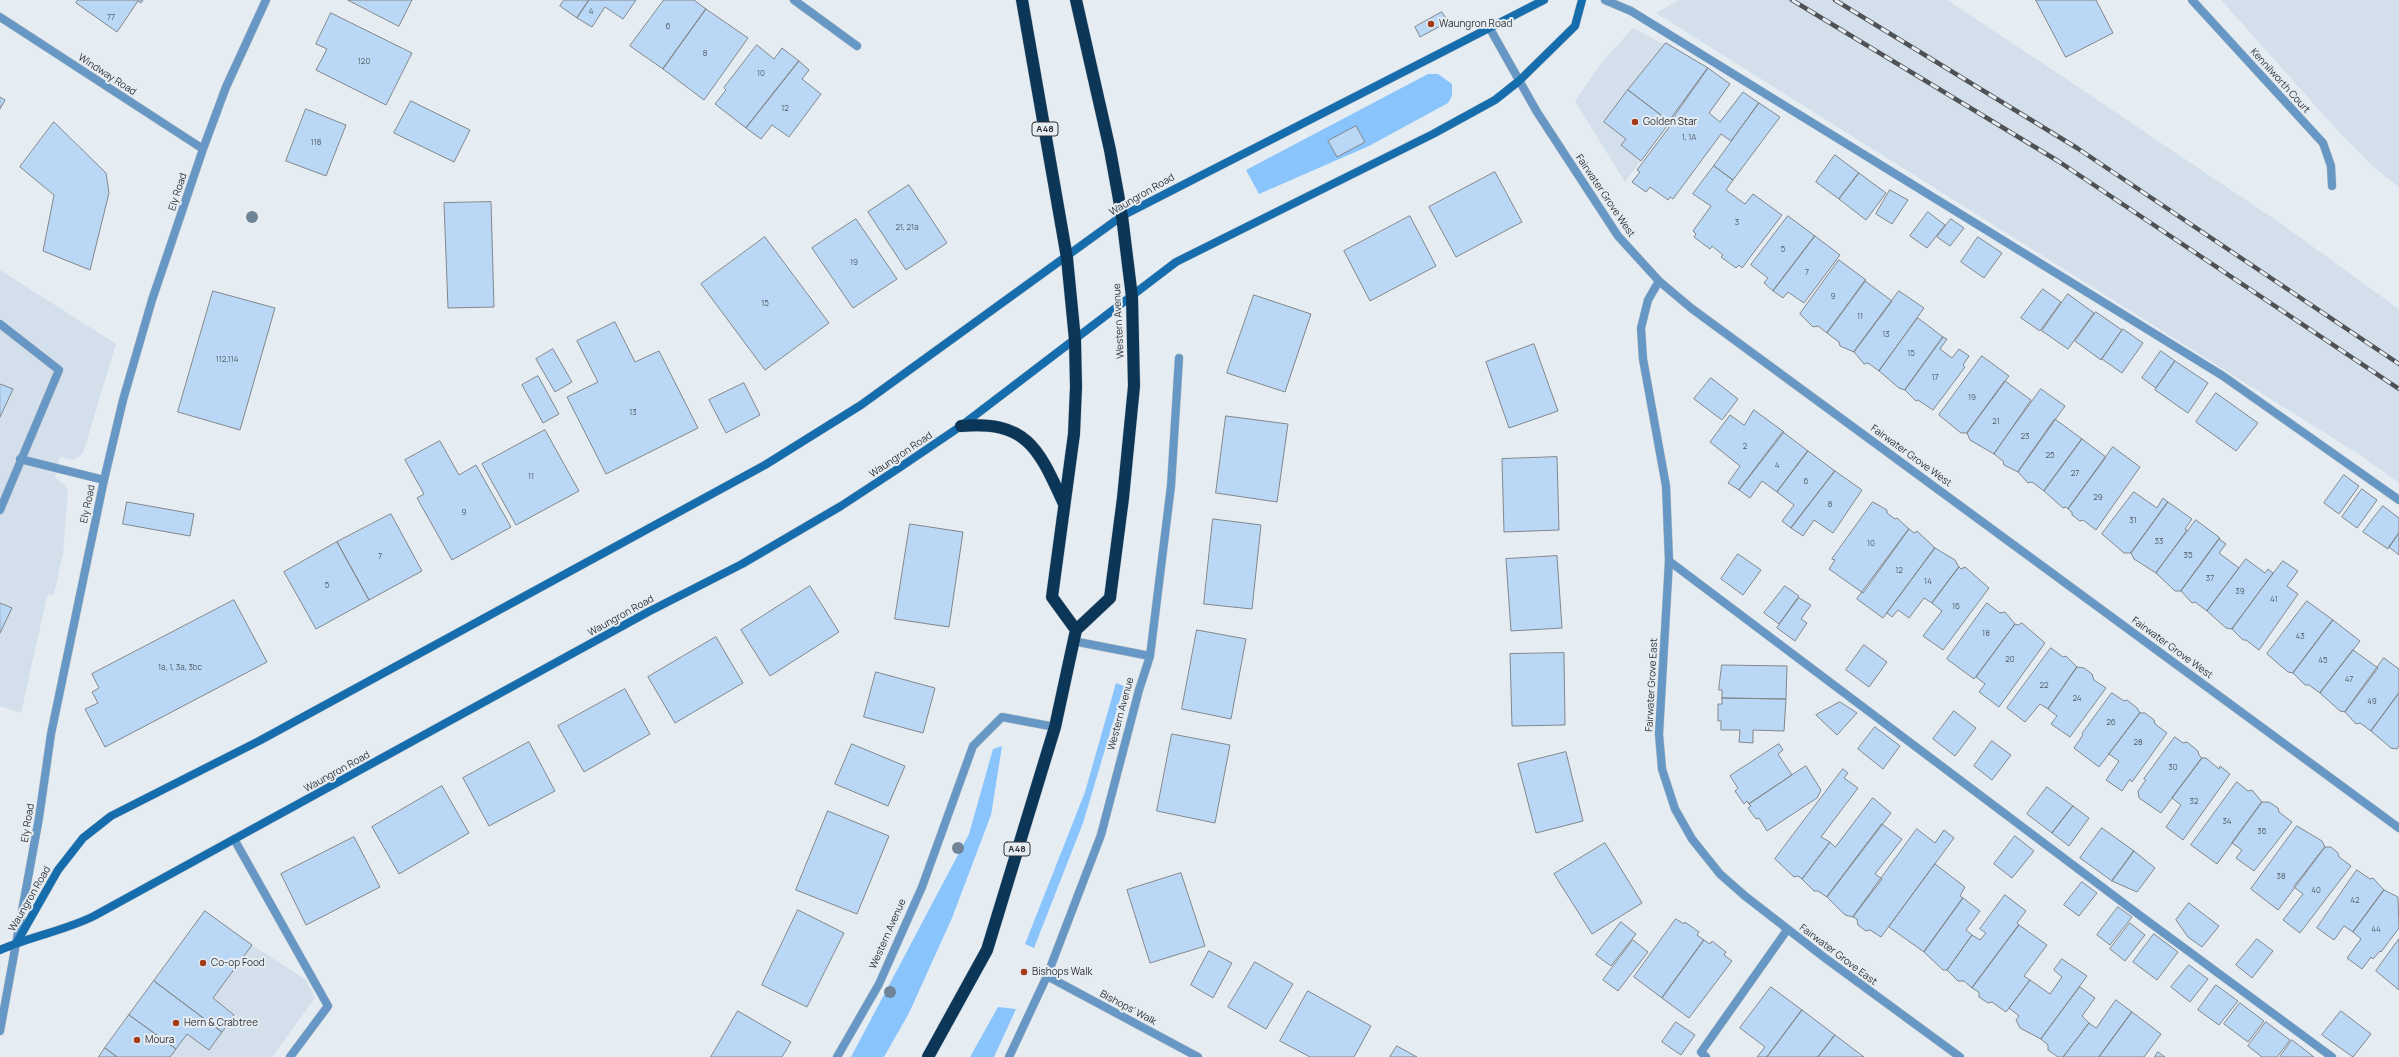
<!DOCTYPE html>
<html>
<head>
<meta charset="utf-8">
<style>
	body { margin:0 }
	canvas { display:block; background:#e5ecf2 }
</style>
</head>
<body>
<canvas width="2399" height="1057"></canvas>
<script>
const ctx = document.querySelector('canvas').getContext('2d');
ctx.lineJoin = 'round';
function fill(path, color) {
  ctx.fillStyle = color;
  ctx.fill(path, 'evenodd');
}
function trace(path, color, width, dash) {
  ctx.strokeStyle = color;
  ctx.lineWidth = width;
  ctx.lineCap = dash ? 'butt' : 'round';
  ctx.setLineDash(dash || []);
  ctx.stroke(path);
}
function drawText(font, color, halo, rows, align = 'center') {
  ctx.font = font + ' Manrope,sans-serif';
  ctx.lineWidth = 4;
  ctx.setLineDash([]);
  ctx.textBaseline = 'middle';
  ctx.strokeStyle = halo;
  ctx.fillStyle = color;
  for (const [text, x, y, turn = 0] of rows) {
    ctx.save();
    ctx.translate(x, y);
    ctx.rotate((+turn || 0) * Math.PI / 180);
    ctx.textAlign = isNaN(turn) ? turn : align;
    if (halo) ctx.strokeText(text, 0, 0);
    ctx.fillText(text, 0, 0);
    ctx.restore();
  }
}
const built = new Path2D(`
	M1679,0H1947L2063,77L2280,223L2399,309V483L2360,455L1656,13Z
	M2221,0H2399V187L2371,165L2338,131Z
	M1633,28L1665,45L1666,43L1708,68L1625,182L1575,101L1602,62Z
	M0,270L116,344L83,453L74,460L60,457L55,478L63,483L68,491L63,554L54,594L47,596L21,713L0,706Z
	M205,911L252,945L306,980L315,998L272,1057H99Z`);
const green = new Path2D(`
	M1428,74H1438L1452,84V96L1448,103L1369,146L1259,194L1246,170Z
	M1116,683L1124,686L1083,823L1034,948L1025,944L1085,792Z
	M1002,746L991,815L952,918L909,1013L884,1057H851L969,834L993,749Z
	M998,1007L1016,1009L994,1057H970Z`);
const building = new Path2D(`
	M78,0H143L141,3L138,1L117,32L76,3Z
	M348,0H412L399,26Z
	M564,0H589L577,18L560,6Z
	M589,0H636L623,19L605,7L592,27L577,18Z
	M664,0H694L706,9L663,69L630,46Z
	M2036,0H2096L2113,33L2066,57Z
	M706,9L748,38L704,100L663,69Z
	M1442,12L1448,22L1420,37L1415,27Z
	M331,13L412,53L386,105L316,70L327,49L316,44Z
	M1666,43L1708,68L1670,122L1628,90Z
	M757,45L774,59L782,48L799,61L746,128L715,104L726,90L724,88Z
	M799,61L809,70L802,79L821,94L789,137L772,125L761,139L746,128Z
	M1708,68L1730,84L1709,113L1720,122L1743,92L1759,103L1731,141L1721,134L1673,199L1670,197L1668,200L1650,187L1646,192L1632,182L1640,172L1637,170L1673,122L1670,120Z
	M1628,90L1670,122L1641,161L1621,145L1626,139L1604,122Z
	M0,97L5,100L0,109Z
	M411,101L470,130L454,162L394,133Z
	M1759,103L1780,117L1733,180L1714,166Z
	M306,109L346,125L326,176L286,161Z
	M54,122L106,173L109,193L90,270L43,251L54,195L20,167Z
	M1356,126L1365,142L1337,157L1328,141Z
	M1835,155L1859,173L1839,199L1816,182Z
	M1714,166L1733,180L1726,190L1745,204L1753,194L1782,215L1742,268L1739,265L1736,268L1721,257L1723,255L1712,246L1710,249L1694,237L1696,234L1693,231L1711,206L1693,194Z
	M1495,172L1522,222L1456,257L1429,207Z
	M1859,173L1886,193L1866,220L1839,199Z
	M909,185L947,243L906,270L868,212Z
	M1890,190L1908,200L1892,224L1876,214Z
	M491,202L494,307L448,308L444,203Z
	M1928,212L1945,225L1927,248L1910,236Z
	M1410,216L1436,266L1370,301L1344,251Z
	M1788,216L1815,236L1773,291L1764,283L1768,278L1751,265Z
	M856,219L897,279L853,308L812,248Z
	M1951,219L1964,228L1950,246L1937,237Z
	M1815,236L1840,255L1804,303L1788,292L1783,298L1773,291Z
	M765,237L829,323L765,370L701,284Z
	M1978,237L2002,253L1984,278L1961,262Z
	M1839,260L1866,280L1827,333L1818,326L1813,327L1800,314Z
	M1865,281L1892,301L1854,352L1840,346L1839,342L1827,333Z
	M2043,289L2061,302L2040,331L2021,318Z
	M213,291L275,308L240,430L178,412Z
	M1899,291L1924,308L1879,371L1868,363L1864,364L1854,352Z
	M2068,294L2094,313L2068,349L2042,331Z
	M1254,295L1311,314L1285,392L1227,373Z
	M2096,312L2122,330L2101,360L2075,341Z
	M1918,318L1943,337L1905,390L1899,388L1879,371Z
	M615,322L635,362L659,351L698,428L606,474L567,397L598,382L577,341Z
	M2123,329L2143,343L2122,373L2102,359Z
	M1943,337L1947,339L1940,349L1952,358L1959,349L1969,356L1963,365L1965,367L1933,410L1918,400L1916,401L1905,390Z
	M1534,344L1558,411L1509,428L1486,362Z
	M553,349L572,382L555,392L536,359Z
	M2161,351L2175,361L2156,388L2142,378Z
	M1982,356L2009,376L1967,433H1961L1939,415Z
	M2175,361L2208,383L2188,413L2155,390Z
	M538,376L559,414L543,423L522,385Z
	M1711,378L1738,399L1722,420L1694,399Z
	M2005,381L2031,400L1994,454L1970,440L1967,433Z
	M744,383L760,415L726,433L709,400Z
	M0,384L13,389L0,417Z
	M2041,389L2065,406L2018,472L2004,465L2003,461L1994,454Z
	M2216,393L2258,423L2236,451L2196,422Z
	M1754,410L1784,432L1739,490L1728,483L1740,466L1710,442L1730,415L1744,425Z
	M1226,416L1288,424L1277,502L1216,493Z
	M2055,419L2082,439L2044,491L2032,482L2028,483L2018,472Z
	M545,430L579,491L516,525L482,464Z
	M1783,432L1808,451L1777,492L1762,481L1750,498L1739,490Z
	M2082,439L2106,457L2068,509L2066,507L2063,508L2044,491Z
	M440,441L459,475L476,465L511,527L452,560L417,498L424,494L405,460Z
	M2113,447L2140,467L2096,530L2083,520L2080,521L2072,515V512L2068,509Z
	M1808,451L1835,471L1791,528L1782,521L1794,505L1777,492Z
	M1557,457L1559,530L1504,532L1502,459Z
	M1835,471L1862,490L1833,533L1814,520L1803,536L1791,528Z
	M2344,475L2359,486L2339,514L2324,503Z
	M2362,489L2377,500L2357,528L2342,517Z
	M2134,492L2157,508L2163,498L2168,502L2131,553H2124L2102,534Z
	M127,502L194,514L190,536L123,524Z
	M1873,502L1887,510V513L1895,519L1897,518L1909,529L1863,593L1829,569L1835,560L1832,559Z
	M2168,502L2192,519L2185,529L2187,530L2156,573L2134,559L2131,553Z
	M2383,506L2399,518V533L2388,549L2363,532Z
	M391,514L422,571L369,600L337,542Z
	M1213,519L1261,525L1252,609L1204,604Z
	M2196,520L2220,538L2181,591H2175L2156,573Z
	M910,524L963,532L949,627L895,619Z
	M1909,529L1914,533L1917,531L1935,548L1883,618L1857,599Z
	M2399,533V555L2389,547Z
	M2219,539L2226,544L2219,553L2239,568L2207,611L2195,602L2192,603L2181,591Z
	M337,542L369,600L316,629L284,572Z
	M1935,548L1955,560L1959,567L1932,603L1924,598L1909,618L1898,610L1892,617L1887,613Z
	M1738,554L1761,570L1743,595L1721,579Z
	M1557,556L1562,628L1511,631L1506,559Z
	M2246,559L2265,573L2268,569L2273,573L2232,629L2226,628L2207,611Z
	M2283,561L2298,571L2287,586L2298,594L2259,650L2246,640H2243L2232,629Z
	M1959,567L1961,569L1965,567L1989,588L1943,650L1923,636L1942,611L1932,603Z
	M810,586L839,632L770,676L741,630Z
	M1785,586L1799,596L1779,624L1764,613Z
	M1799,598L1811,605L1801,619L1807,623L1795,641L1777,628Z
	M234,600L267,662L105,747L85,709L98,703L92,692L99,688L92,674Z
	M2307,601L2333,620L2293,673L2288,672L2267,654Z
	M0,603L12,608L0,633Z
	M1987,603L2000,613L2005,612L2015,624L1974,679L1947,659Z
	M2333,620L2360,641L2320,693L2309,685H2305L2293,673Z
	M2022,623L2045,643L1999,707L1979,692L1985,684L1976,677L2015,624L2018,625Z
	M1197,630L1246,639L1231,719L1182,709Z
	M716,637L743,683L675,723L648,677Z
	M1864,645L1887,662L1869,687L1846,670Z
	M2051,648L2063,657L2066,656L2077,667L2048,709L2040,704L2025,722L2007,708Z
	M2353,650L2378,668L2345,712L2340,711L2320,693Z
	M1564,653L1565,725L1512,726L1510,654Z
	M2384,658L2399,669V693L2371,731L2360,723L2356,724L2345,712Z
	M1722,665L1787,666L1786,699L1722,698V690H1719Z
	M2077,667L2084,668L2092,674L2094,680L2106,688L2070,737L2051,724L2057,716L2048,709Z
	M876,672L935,688L923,733L864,717Z
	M625,689L650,734L584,772L558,726Z
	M2112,693L2124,701L2127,700L2137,708L2140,713L2099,767L2074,748L2083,735L2082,734Z
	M2399,693V746L2397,749L2391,748L2371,731Z
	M1722,698L1786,699L1784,731L1753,730V743L1739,742L1740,730H1721V721H1718V704H1722Z
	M1840,702L1857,713L1837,735L1816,715Z
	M1954,711L1976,728L1955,756L1933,739Z
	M2140,713H2145L2154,720L2155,724L2167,733L2132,782L2130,779L2122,791L2106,780L2119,761L2109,754Z
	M1875,727L1900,746L1883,769L1858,749Z
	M1172,734L1230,745L1215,823L1157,811Z
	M2175,737L2183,743L2187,742L2198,751L2199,755L2202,758L2161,813L2139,798L2138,791L2146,780L2144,779Z
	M1992,741L2011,755L1992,780L1974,766Z
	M529,742L555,791L489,826L463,778Z
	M852,744L905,766L888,806L835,784Z
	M1779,744L1783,750L1778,754L1792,775L1749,804L1747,801L1744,804L1735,791L1738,788L1730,776Z
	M1566,752L1583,821L1536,833L1518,764Z
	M2202,758H2206L2219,769L2220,766L2230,774L2183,840L2166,827L2181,805L2172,798Z
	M1806,766L1821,790L1817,798L1767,831L1759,818L1756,819L1748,808L1751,806L1749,804Z
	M1843,769L1848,773L1844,778L1858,788L1821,837L1830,842L1802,879L1798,876L1794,877L1775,859Z
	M2237,782L2248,791L2252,790L2262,802L2217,864L2191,845Z
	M442,786L469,833L399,874L372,827Z
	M2047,787L2073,806L2052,833L2027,814Z
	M1873,798L1891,813L1827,897L1818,891H1814L1802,879L1830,842L1835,847Z
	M2262,802H2269L2278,808L2279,812L2292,822L2254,871L2236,858L2242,850L2232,843Z
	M2073,806L2089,818L2069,846L2052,833Z
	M828,811L889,836L857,914L796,890Z
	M1882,824L1902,839L1875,874L1882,879L1853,917L1845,915L1827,897Z
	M2297,826L2322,841L2325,847L2278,910L2251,889Z
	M2102,828L2134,851L2112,881L2080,858Z
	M1917,829L1935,843L1944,830L1954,838L1881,937L1870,930L1866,931L1858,925L1857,919L1853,917Z
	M2015,836L2034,851L2012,878L1994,864Z
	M354,837L380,887L306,925L281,874Z
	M1605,843L1642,903L1592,934L1554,874Z
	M2325,847H2331L2338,853L2339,857L2351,866L2300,933L2283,920L2303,894L2294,887Z
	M2134,851L2155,868L2137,892L2112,881Z
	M1935,864L1965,887L1960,896L1963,898L1924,952L1889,927Z
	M2357,870L2370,879L2373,878L2384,890L2353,932L2344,926L2334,940L2317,928Z
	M1181,873L1205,946L1150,963L1127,890Z
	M2082,882L2097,893L2079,916L2064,905Z
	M2384,890L2398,897L2399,928L2381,952L2380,951L2373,959L2371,957L2362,969L2347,958L2361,939L2353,932Z
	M2005,895L2026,911L2017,923L2019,925L1972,988L1964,981H1958L1947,970L1972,935L1980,940L1986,933L1980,929Z
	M1963,898L1980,911L1966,930L1972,935L1947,970H1943L1924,952Z
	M2189,903L2219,926L2202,947L2188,937L2176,920Z
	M2118,907L2132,917L2110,945L2097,935Z
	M798,910L844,933L807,1007L762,985Z
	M205,911L252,945L213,998L234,1015L222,1032L154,981Z
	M1676,919L1684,924L1685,922L1699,932L1697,935L1704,940L1662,998L1634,977Z
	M1621,922L1636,934L1611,966L1596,955Z
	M2130,923L2145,935L2125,961L2110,949Z
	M2019,925L2047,945L2024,976L2030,980L2006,1012L1992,1002L1988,1003L1979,997V992L1972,988Z
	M2154,934L2178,952L2157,980L2133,962Z
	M2257,939L2273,951L2252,978L2236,965Z
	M2399,939V990L2376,971Z
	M1633,940L1648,952L1618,991L1603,980Z
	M1704,940L1710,944L1712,941L1726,952L1724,955L1732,961L1689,1018L1662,998Z
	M1209,951L1232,963L1213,998L1191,985Z
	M2062,959L2087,976L2041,1039L2020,1028L2016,1020L2019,1016L2009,1008L2030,980L2050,994L2062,977L2054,970Z
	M1255,962L1293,984L1266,1029L1228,1007Z
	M2189,965L2208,979L2190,1002L2171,987Z
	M154,981L222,1032L209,1050L187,1034L176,1049L129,1015Z
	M2216,985L2238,1001L2219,1025L2198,1010Z
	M1771,987L1802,1010L1767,1057H1757L1765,1047L1740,1028Z
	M2080,987L2095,998L2082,1016L2089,1023L2063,1057H2058L2048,1050V1045L2041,1039Z
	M1308,991L1371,1026L1354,1057H1310L1280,1041Z
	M2116,1000L2132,1012L2099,1057H2063L2089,1023L2096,1028Z
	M2240,1003L2264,1021L2248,1042L2224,1024Z
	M1802,1010L1835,1035L1818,1057H1767Z
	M738,1011L791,1042L782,1057H711Z
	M2341,1011L2371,1034L2353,1057L2322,1035Z
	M2132,1012L2161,1034L2144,1057H2099Z
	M129,1015L176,1049L170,1057H117L105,1048Z
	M1676,1022L1695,1035L1681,1055L1662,1042Z
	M2266,1022L2290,1040L2277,1057H2262L2248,1046Z
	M1835,1035L1864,1057H1818Z
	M2292,1040L2314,1057H2280Z
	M1397,1046L1417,1057H1390Z
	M105,1048L117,1057H99Z
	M2158,1052L2165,1057H2155Z`);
const lane = new Path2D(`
	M1605,0L1631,11L2223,376L2399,500
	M0,324L59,370L0,510
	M20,459L104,480
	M1669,561L2138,914L2332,1057
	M234,839L328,1006L290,1057
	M1706,1057L1701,1052L1787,930`);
const street = new Path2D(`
	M794,0L857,46
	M2192,0L2323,143L2331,166L2332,186
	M0,17L203,149
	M1489,27L1537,112L1618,236L1659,281L1691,308L2399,828
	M1659,281L1648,300L1641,328L1643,359L1666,486L1669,561L1659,734L1662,769L1675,809L1692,839L1720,874L1745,896L1825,958L1960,1057
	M1073,641L1150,656
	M1047,976L1198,1057
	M0,1031L39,818L51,734L104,480L123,400L152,300L203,149L226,87L266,0
	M837,1057L879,984L922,887L973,746L1002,717L1055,727
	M1009,1057L1047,976L1101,835L1139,690L1150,656L1171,486L1179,358`);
const secondary = new Path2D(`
	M17,942L58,870L83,838L111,816L259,741L765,465L861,405L1122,216L1544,0
	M0,950C31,936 64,931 94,916L648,612L742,564L841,506L899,468L961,426L1176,262L1433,134L1495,100L1519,81L1575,26L1582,0`);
const highway = new Path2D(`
	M1022,0L1067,258L1075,340L1076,387L1074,434L1052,597L1076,630
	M961,426C1028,420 1039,450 1064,504
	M928,1057L987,950L1055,727L1076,630L1110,598L1123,498L1134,386L1132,297L1122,216L1110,150L1076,0`);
const rail = new Path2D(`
	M1792,0L2058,161L2399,389
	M1835,0L2077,148L2399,364`);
const trees = [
	[252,217],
	[958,848],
	[890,992]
];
const markers = [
	[1431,24,4,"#a23b1a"],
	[1635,122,4,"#a23b1a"],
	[203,963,4,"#a23b1a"],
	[1024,972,4,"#a23b1a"],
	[176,1023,4,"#a23b1a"],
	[137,1040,4,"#a23b1a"]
];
const numberNames = [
	["4",591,12],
	["77",111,18],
	["6",668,27],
	["8",705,54],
	["120",364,62],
	["10",761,74],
	["12",785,109],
	["1, 1A",1689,138],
	["118",316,143],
	["3",1737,223],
	["21, 21a",907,228],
	["5",1783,250],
	["19",854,263],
	["7",1807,273],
	["9",1833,297],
	["15",765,304],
	["11",1860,317],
	["13",1886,335],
	["15",1911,354],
	["112,114",227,360],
	["17",1935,378],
	["19",1972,398],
	["13",633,413],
	["21",1996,422],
	["23",2025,437],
	["2",1745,447],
	["25",2050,456],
	["4",1777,466],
	["27",2075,474],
	["11",531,477],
	["6",1806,482],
	["29",2098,498],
	["8",1830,505],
	["9",464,513],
	["31",2133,521],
	["33",2159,542],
	["10",1871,544],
	["35",2188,556],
	["7",380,557],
	["12",1899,571],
	["37",2210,579],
	["14",1928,582],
	["5",327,586],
	["39",2240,592],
	["41",2274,600],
	["16",1956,607],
	["18",1986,634],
	["43",2300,637],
	["20",2010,660],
	["45",2323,661],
	["1a, 1, 3a, 3bc",180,668],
	["47",2349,680],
	["22",2044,686],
	["24",2077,699],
	["49",2372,702],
	["26",2111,723],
	["28",2138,743],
	["30",2173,768],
	["32",2194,802],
	["34",2227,822],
	["36",2262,832],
	["38",2281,877],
	["40",2316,891],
	["42",2355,901],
	["44",2376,930]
];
const shields = [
	[1045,129,26],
	[1017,849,26]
];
const shieldNames = [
	["A48",1045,129],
	["A48",1017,849]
];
const poiNames = [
	["Waungron Road",1439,24],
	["Golden Star",1643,122],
	["Co-op Food",211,963],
	["Bishops Walk",1032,972],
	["Hern & Crabtree",184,1023],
	["Moura",145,1040]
];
const streetNames = [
	["Windway Road",107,75,33],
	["Kennilworth Court",2280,81,48],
	["Ely Road",178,192,-72],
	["Waungron Road",1142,195,-30],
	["Fairwater Grove West",1605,196,56],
	["Western Avenue",1119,321,-93],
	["Waungron Road",901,455,-34],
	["Fairwater Grove West",1911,456,36],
	["Ely Road",88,504,-78],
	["Waungron Road",621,616,-29],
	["Fairwater Grove West",2172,648,36],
	["Fairwater Grove East",1652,685,-87],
	["Western Avenue",1121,714,-75],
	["Waungron Road",337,772,-29],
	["Ely Road",28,823,-81],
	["Waungron Road",30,899,-60],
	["Western Avenue",888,934,-66],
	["Fairwater Grove East",1838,955,37],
	["Bishops' Walk",1128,1008,28]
];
fill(built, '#d3dfeb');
fill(green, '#89c5fc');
fill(building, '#bad8f5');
trace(building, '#81878c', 1);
trace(lane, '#c1c7cc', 9);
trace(street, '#c1c7cc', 9);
trace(secondary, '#c1c7cc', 9);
trace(highway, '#c1c7cc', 13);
trace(lane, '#6798c5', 8);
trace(street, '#6798c5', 8);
trace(secondary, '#166dae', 8);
trace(highway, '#0b3658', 12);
trace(rail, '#4f5155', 4.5);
trace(rail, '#e5ecf2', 3, [9]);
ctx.fillStyle = '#6f8496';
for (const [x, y] of trees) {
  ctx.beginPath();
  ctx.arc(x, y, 6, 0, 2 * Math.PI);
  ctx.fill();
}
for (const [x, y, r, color] of markers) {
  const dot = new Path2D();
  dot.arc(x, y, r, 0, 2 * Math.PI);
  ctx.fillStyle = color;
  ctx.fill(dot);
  trace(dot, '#e5ecf2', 1.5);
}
drawText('8px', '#535c66', null, numberNames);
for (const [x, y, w] of shields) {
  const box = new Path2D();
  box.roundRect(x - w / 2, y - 7, w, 14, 3);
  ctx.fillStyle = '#e5ecf2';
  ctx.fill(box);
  trace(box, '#313336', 1);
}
drawText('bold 9px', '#313336', null, shieldNames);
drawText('10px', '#313336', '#e5ecf2', poiNames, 'left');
drawText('10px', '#313336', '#e5ecf2', streetNames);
</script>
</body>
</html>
